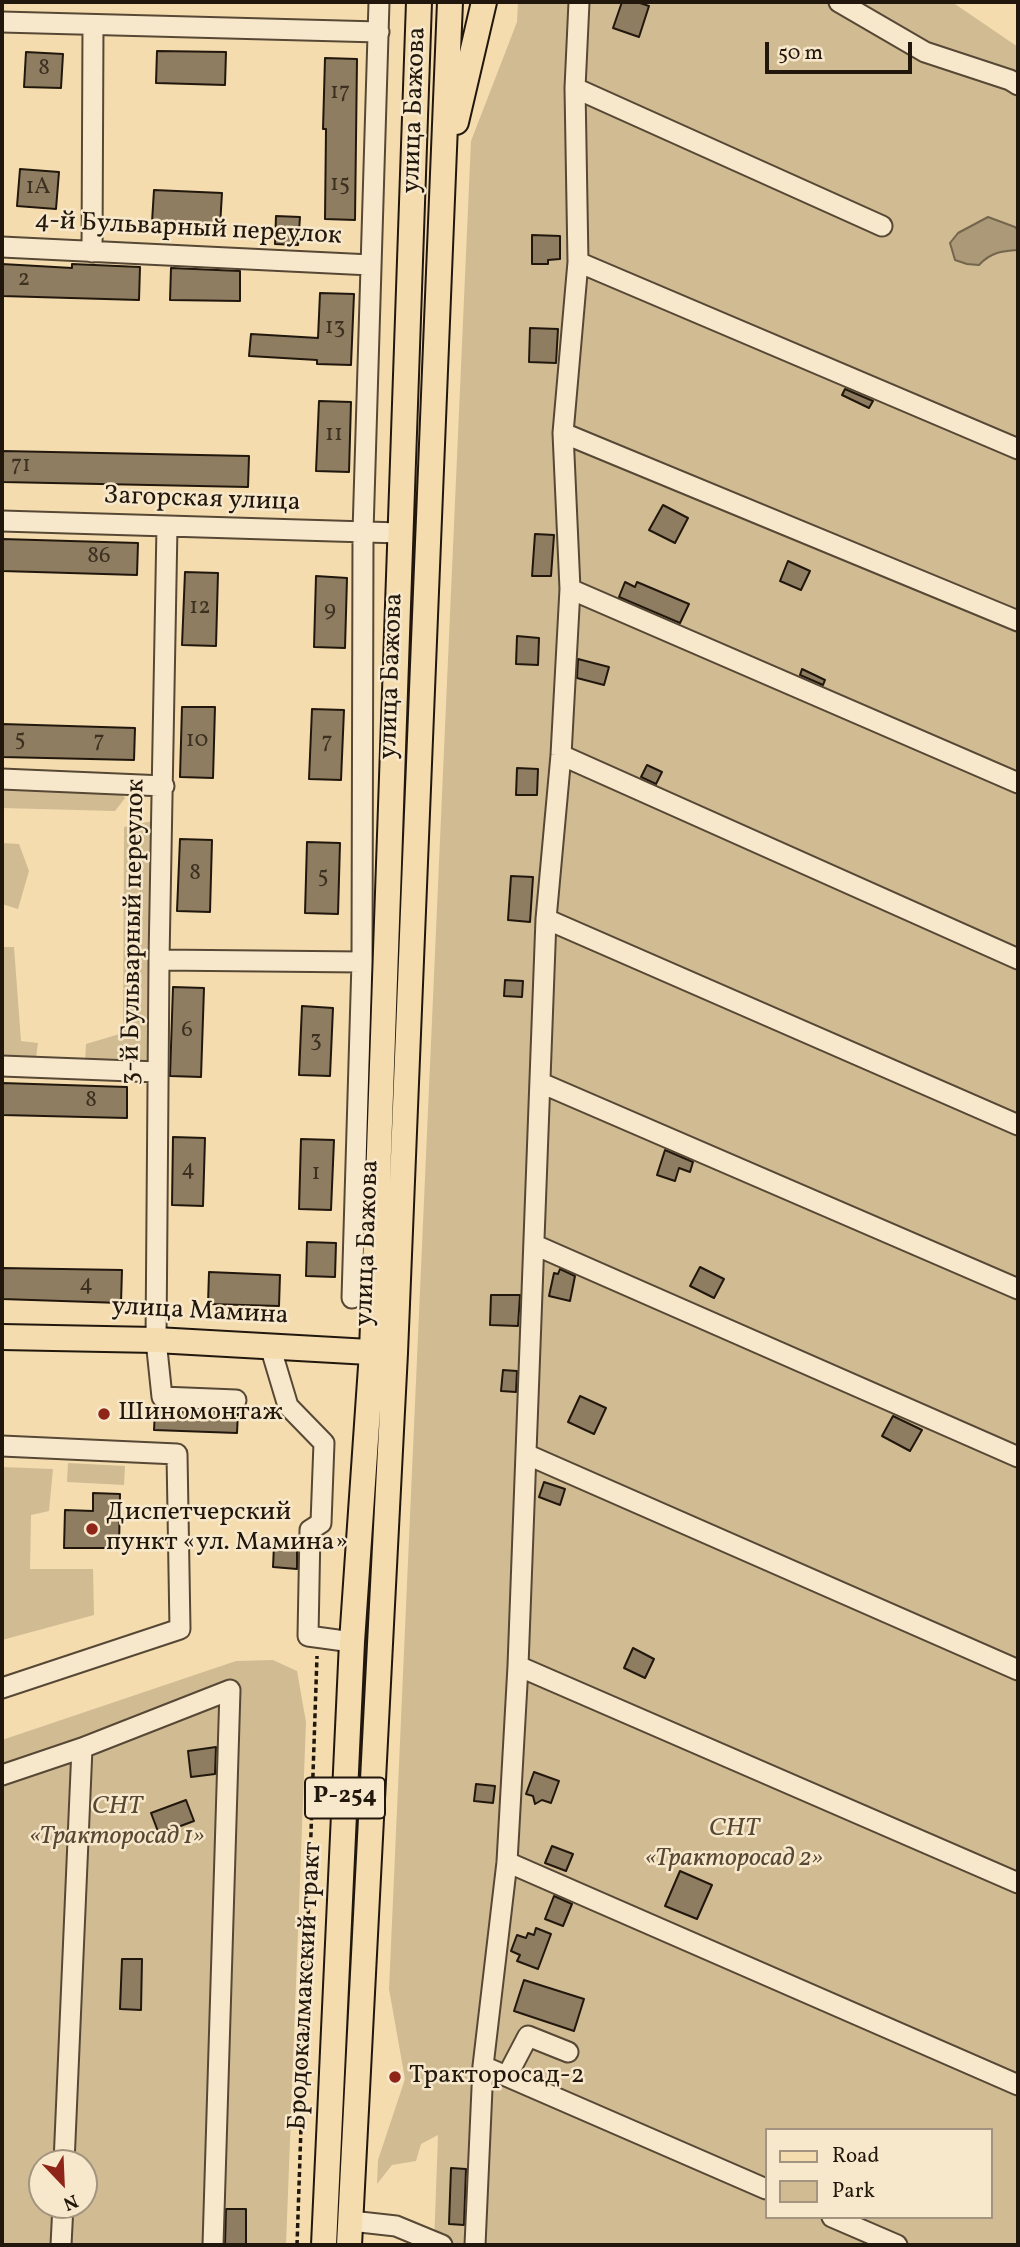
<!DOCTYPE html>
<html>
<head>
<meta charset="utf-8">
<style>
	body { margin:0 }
	#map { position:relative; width:1020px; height:2247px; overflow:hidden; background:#f4dcaf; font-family:Vollkorn,serif }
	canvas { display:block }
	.frame { position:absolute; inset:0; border:4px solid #21170c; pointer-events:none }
	.legend { position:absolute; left:765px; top:2128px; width:228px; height:91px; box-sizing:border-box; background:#f8e8cb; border:2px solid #a2947f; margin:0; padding:9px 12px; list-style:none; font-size:21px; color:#21170c }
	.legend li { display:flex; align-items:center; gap:14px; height:35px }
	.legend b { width:35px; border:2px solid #a2947f }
	.north { position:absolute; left:28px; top:2149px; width:70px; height:70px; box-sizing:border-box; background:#f8e8cb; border:2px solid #a2947f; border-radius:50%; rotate:157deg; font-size:19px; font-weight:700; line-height:28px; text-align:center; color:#21170c }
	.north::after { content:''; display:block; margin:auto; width:24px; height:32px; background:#8f2418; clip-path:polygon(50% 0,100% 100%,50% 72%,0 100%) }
	.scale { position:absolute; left:765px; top:42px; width:147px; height:32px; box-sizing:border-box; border:4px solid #21170c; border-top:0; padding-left:9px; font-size:21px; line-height:24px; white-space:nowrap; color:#21170c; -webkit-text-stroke:5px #f8e8cb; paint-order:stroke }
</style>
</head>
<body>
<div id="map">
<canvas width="1020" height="2247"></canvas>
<div class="frame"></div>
<ul class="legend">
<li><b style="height:9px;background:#f4dcaf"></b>Road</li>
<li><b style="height:19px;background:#d0bb93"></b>Park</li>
</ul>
<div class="north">N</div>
<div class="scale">50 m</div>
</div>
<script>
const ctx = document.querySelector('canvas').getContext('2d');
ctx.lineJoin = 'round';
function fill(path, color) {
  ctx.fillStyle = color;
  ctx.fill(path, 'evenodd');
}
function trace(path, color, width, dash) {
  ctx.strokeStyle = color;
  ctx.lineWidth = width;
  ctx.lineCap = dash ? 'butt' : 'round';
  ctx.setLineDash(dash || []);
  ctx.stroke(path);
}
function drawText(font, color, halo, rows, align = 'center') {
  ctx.font = font + ' Vollkorn,serif';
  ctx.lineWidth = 5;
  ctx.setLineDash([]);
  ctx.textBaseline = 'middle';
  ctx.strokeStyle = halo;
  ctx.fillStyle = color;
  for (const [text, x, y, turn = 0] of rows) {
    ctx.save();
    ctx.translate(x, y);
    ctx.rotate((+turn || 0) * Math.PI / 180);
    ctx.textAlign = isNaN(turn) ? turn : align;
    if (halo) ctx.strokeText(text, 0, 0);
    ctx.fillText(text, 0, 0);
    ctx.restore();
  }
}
const green = new Path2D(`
	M518,2H952L1018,47V2245H434L438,2135L421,2144L416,2161L392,2165L377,2184L378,2160L405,2079L389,1989L471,141L517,22ZM766,2130H990V2217H766Z
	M3,785L116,788L125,798L115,811L2,808Z
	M152,821L151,1061L85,1062L86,1044L123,1033L124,827Z
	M2,843L19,844L29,871L18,909L2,904Z
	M2,947H14L21,1041L38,1043L36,1058L2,1057Z
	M68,1463L125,1466L124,1485L67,1482Z
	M2,1467L53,1469L49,1511L31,1515L30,1569H93L94,1615L2,1640Z
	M273,1660L297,1671L306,1722L286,2245H2V1740L236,1661ZM42,2163H84V2205H42Z`);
const water = new Path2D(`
	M988,217L1015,227L1018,231V250C1002,251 991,252 979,265L967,264L955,260L950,243L958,233Z`);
const building = new Path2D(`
	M622,2H637L649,6L639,37L613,28Z
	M157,51L226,52L225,85L156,83Z
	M26,52L63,54L61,88L24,87Z
	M325,58L357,59L355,220L325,219L326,129H323Z
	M20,169L59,172L56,209L17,206Z
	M154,190L222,193L220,226L152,222Z
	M276,216L300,217L298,245L275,244Z
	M532,235L560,236V259L548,260V264H532Z
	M2,264L72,268V264L140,267L139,300L2,296Z
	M171,268L240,271V301L170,300Z
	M320,293L354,294L351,365L317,364V360L249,356L251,334L318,338Z
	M530,328L558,329L556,363L529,362Z
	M845,389L873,401L869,408L842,395Z
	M319,401L351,402L349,472L316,471Z
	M2,451L249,456L248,487L2,482Z
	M663,505L688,518L675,543L649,530Z
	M535,534L554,535L551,576H532Z
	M2,539L138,543L137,575L2,571Z
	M788,561L810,571L801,590L780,581Z
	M185,572L218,573L216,646L182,645Z
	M316,576L347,578L345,648L314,647Z
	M625,582L635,587L637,582L689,604L680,623L619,597Z
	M517,636L539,638L538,665L516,664Z
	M578,659L609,667L604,685L577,678Z
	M802,669L825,680L823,685L800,675Z
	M182,707H215L213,778L180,777Z
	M312,709L344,710L341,780L309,779Z
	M2,724L135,728L134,760L2,757Z
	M647,765L662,772L656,784L641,777Z
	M517,768L538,769L537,795H516Z
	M180,839L212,840L210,912L177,911Z
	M307,842L340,843L338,914L305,913Z
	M511,876L533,877L530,922L508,920Z
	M505,980L523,981L522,997L504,996Z
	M173,987L204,988L201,1077L170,1076Z
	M302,1006L333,1008L330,1076L299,1075Z
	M2,1083L127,1087V1118L2,1115Z
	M173,1137L205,1138L203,1206L172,1205Z
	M301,1139L334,1140L331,1210L299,1209Z
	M665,1150L693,1162L690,1172L679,1168L675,1181L657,1175Z
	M307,1242L336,1243L335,1277L306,1276Z
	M700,1267L724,1279L714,1298L690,1286Z
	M2,1268L122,1270L121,1303L2,1299Z
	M560,1269L575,1276L570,1301L549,1296L554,1273L558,1274Z
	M209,1272L280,1275L279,1306L208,1304Z
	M491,1295H520L518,1326L490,1325Z
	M503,1370L517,1371L516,1392L501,1391Z
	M580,1396L606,1408L594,1434L568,1422Z
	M185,1410L238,1412L237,1433L154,1430L155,1411L185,1412Z
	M893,1416L922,1430L910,1451L882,1436Z
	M544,1482L565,1489L560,1505L539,1497Z
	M93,1493L120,1494L119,1548H64L65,1510L93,1511Z
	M274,1545L297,1546V1569L273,1567Z
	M633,1648L654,1659L645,1678L624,1668Z
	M216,1747L215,1774L191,1777L188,1751Z
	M534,1772L559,1781L551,1803L542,1800L535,1804L533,1796L526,1794Z
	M476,1784L495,1786L493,1803L474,1801Z
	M186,1800L194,1821L159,1834L151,1813Z
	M552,1846L573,1854L566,1871L545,1863Z
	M680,1871L712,1885L697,1919L665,1906Z
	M554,1896L572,1904L563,1926L545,1919Z
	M536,1928L551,1934L538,1969L517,1961L520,1955L511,1951L517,1935L526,1938L528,1933L534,1935Z
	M122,1959H142L141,2010L120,2009Z
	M524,1980L584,1999L574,2031L514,2011Z
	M451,2168L466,2169L464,2225L449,2224Z
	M226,2209H246V2245H225Z`);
const path = new Path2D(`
	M297,2245L317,1656`);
const minor = new Path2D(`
	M839,2L925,52L1010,80L1018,85
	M2,22L379,32
	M575,88L882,226
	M2,247L371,265
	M92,252L93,25
	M578,262L1018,449
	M563,433L1018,621
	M2,521L400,533
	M167,526L159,960L156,1340L162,1397L236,1400
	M570,589L1018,783
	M561,755L1018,959
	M2,779L164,786
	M546,919L1018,1125
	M159,960L362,962
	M2,1066L158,1072
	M541,1083L1018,1289
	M535,1245L1018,1457
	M352,1298L362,962L363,532L379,2
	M270,1346L288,1406L324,1443L321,1523L310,1530L308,1636L352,1642
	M2,1446L177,1454L180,1629L2,1688
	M528,1455L1018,1670
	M518,1666L1018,1883
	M2,1775L82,1748L230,1690L213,2245
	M507,1862L1018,2085
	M483,2066L766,2189
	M507,2076L528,2036L568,2052
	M64,2163L82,1748
	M832,2217L897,2245
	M351,2221L396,2226L442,2245
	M61,2245L63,2205
	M475,2245L483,2066L507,1862L518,1666L546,919L561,755L570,589L563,433L578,262L575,88L579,2`);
const major = new Path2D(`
	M456,122L484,2
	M2,1337L156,1340L387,1353
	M324,2245L352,1642L372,1352L419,2
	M349,2245L395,1353L450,2`);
const markers = [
	[104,1414,7,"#8f2418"],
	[92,1529,7,"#8f2418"],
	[395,2077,7,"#8f2418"]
];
const numberNames = [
	["8",44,70],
	["17",340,94],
	["15",340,186],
	["1А",38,189],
	["2",24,281],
	["13",335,329],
	["11",334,436],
	["71",21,467],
	["86",99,558],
	["12",200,609],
	["9",330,612],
	["5",20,741],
	["10",197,742],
	["7",99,743],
	["7",327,744],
	["8",195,875],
	["5",323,878],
	["6",187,1032],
	["3",316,1042],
	["8",91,1102],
	["4",188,1171],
	["1",316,1175],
	["4",86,1286]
];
const shields = [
	[345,1798,80]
];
const shieldNames = [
	["Р-254",345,1798]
];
const streetNames = [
	["улица Бажова",416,110,-88],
	["4-й Бульварный переулок",188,230,3],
	["Загорская улица",202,501,2],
	["улица Бажова",393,676,-88],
	["3-й Бульварный переулок",135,932,-89],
	["улица Бажова",369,1243,-88],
	["улица Мамина",200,1313,3],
	["Бродокалмакский тракт",307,1986,-87]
];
const poiNames = [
	["Шиномонтаж",118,1414],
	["Диспетчерский",106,1514],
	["пункт «ул. Мамина»",106,1544],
	["Тракторосад-2",409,2077]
];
const parkNames = [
	["СНТ",117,1808],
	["«Тракторосад 1»",117,1838],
	["СНТ",734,1830],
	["«Тракторосад 2»",734,1860]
];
fill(green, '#d0bb93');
fill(water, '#ac9978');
trace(water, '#74654d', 2);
fill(building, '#8f7d61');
trace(building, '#21170c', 2);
trace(minor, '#564835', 23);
trace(major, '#21170c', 28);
trace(path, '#21170c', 3.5, [5, 3.5]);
trace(minor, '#f8e8cb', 19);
trace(major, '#f4dcaf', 24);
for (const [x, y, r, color] of markers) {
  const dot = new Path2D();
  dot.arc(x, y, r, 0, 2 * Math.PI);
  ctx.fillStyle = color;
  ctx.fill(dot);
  trace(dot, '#f8e8cb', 2.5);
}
drawText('23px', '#3c3021', null, numberNames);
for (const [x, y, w] of shields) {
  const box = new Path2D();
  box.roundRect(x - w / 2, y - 20.5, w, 41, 5);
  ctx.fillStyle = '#f8e8cb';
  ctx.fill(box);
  trace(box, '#21170c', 2);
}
drawText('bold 24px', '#21170c', null, shieldNames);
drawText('26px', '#21170c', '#f8e8cb', streetNames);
drawText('26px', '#21170c', '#f8e8cb', poiNames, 'left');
drawText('italic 26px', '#564834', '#f8e8cb', parkNames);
</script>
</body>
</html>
